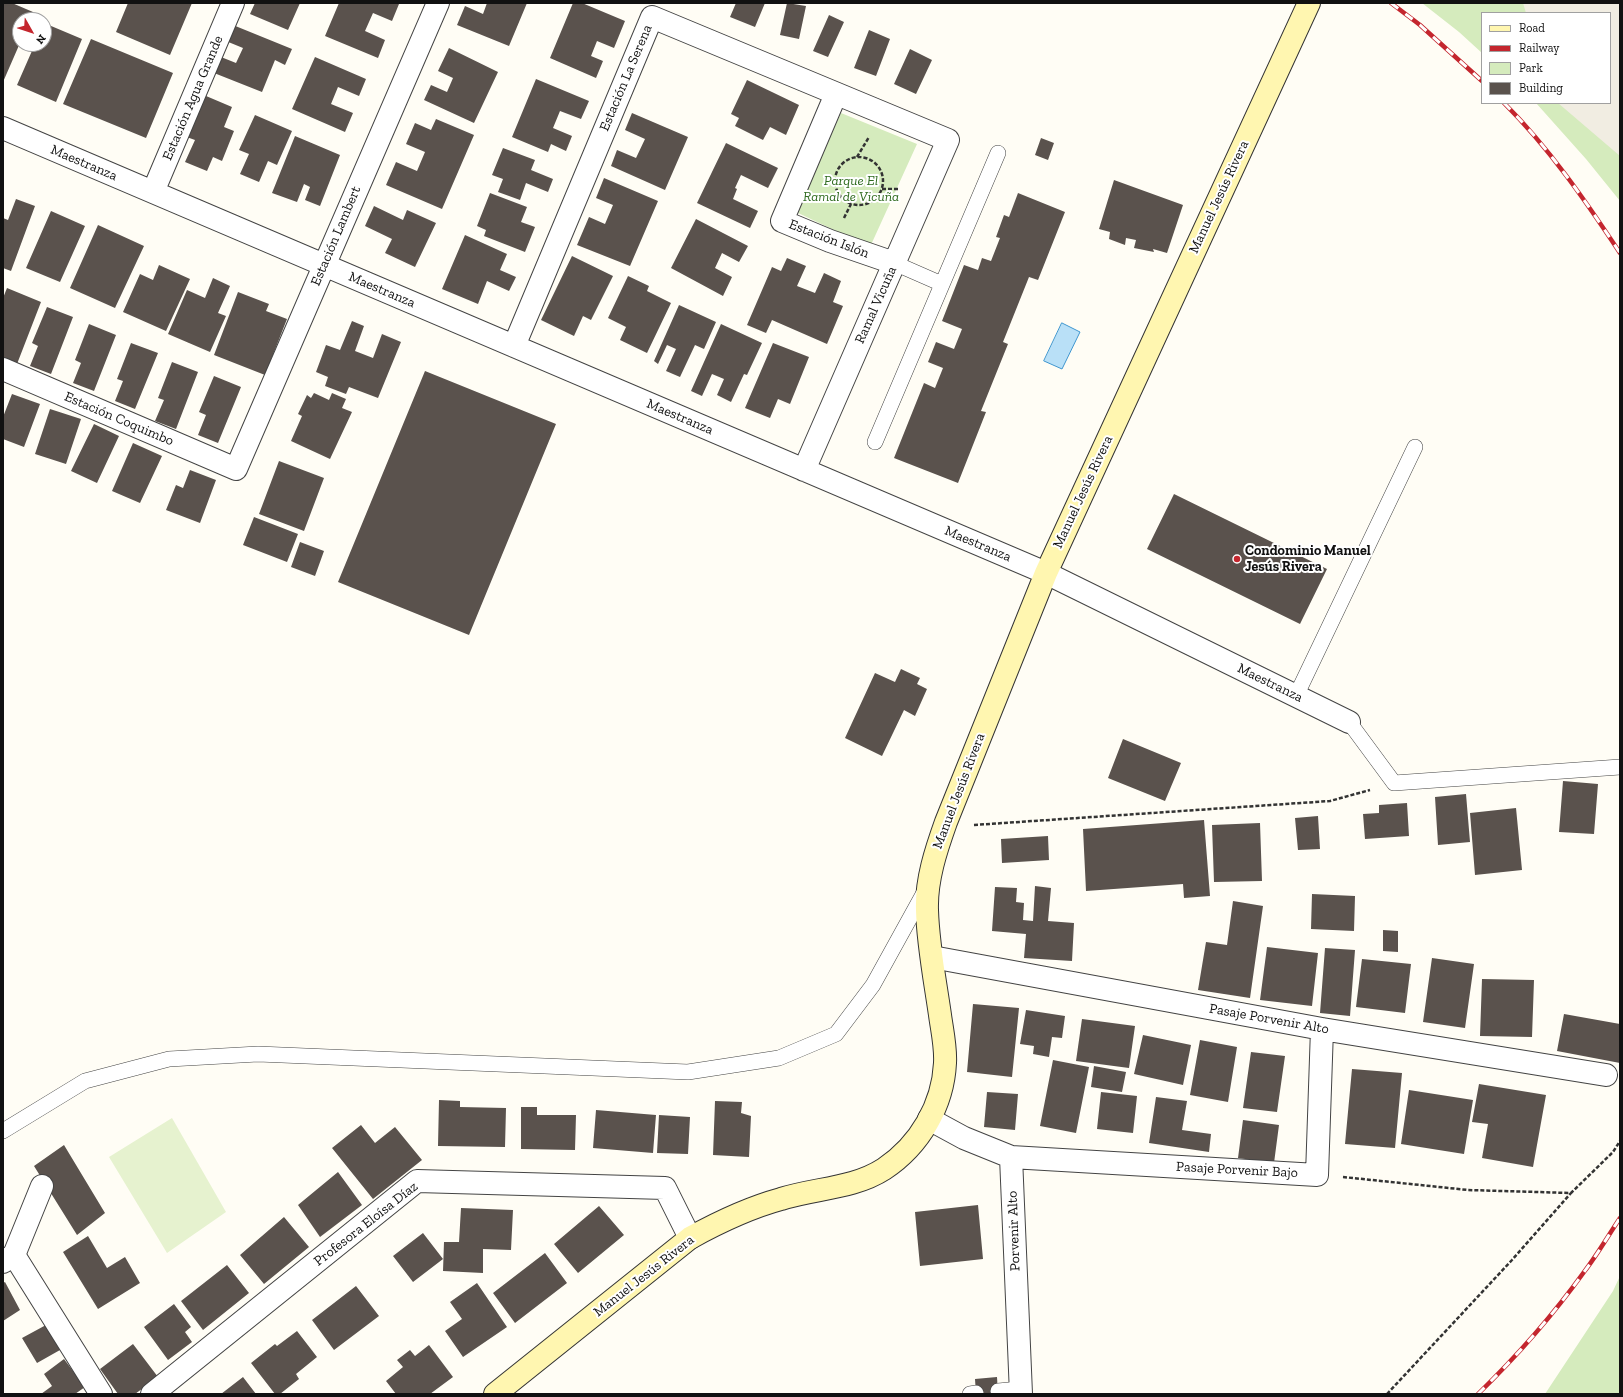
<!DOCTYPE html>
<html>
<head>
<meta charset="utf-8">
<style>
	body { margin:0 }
	#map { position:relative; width:1623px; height:1397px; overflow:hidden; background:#fffdf5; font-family:"Zilla Slab",serif }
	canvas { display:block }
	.frame { position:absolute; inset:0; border:4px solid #111; pointer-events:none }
	.legend { position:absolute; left:1481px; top:12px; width:130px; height:92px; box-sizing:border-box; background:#fff; border:1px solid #a0a0a0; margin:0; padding:5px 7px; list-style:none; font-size:12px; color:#111 }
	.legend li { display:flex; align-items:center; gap:8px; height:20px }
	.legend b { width:20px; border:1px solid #a0a0a0 }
	.north { position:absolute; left:12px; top:12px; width:40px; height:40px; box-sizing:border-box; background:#fff; border:1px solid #a0a0a0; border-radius:50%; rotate:129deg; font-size:11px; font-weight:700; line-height:16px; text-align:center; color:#111 }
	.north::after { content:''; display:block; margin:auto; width:14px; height:18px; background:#c4262e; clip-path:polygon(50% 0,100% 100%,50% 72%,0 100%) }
</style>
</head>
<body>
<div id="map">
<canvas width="1623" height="1397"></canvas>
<div class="frame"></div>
<ul class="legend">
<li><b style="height:5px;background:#fff6b0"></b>Road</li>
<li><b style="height:5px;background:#c4262e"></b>Railway</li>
<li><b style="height:11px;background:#d5ebbd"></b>Park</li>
<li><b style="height:11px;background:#5a524d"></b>Building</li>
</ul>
<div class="north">N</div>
</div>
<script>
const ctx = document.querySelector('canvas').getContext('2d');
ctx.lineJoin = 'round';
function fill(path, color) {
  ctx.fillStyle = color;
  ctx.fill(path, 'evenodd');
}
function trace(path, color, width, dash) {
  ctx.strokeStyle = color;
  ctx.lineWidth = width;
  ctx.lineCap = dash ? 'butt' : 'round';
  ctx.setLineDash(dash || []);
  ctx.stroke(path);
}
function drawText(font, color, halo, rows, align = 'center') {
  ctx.font = font + ' "Zilla Slab",serif';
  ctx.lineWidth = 4;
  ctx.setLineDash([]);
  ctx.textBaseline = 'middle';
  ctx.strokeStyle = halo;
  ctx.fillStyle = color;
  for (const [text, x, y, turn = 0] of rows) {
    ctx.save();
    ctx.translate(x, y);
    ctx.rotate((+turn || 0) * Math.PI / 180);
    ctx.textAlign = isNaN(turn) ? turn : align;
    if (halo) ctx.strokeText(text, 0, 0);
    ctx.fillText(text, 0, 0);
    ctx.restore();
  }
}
const green = new Path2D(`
	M1422,3H1620V201L1586,159L1536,103H1610V13H1482V53L1459,32Z
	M841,113L917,144L870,247L796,212Z
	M1620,1276V1394H1545L1613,1291Z`);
const pitch = new Path2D(`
	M172,1118L226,1212L167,1253L109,1157Z`);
const plaza = new Path2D(`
	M1523,3H1620V156L1558,103H1610V13H1526Z`);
const water = new Path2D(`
	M1062,323L1080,332L1062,369L1044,361Z`);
const building = new Path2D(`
	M3,3H12L33,12L30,20H20V43L3,82Z
	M128,3H192L170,55L116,32Z
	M255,3H300L288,30L250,14Z
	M339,3L399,4L392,21L373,13L365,31L385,40L378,58L325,36Z
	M487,3H527L509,46L457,25L465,6L483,14Z
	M573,3H582L625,21L614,48L597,41L591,56L603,61L596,78L550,58Z
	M736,3H765L755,27L730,17Z
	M787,3L806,6L799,39L780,35Z
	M829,15L844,22L828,57L813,51Z
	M44,23L82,39L56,102L17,85L35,44H44Z
	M228,23L292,49L285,65L275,60L262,92L209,71L216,55L236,63L243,48L221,39Z
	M869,30L890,39L876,76L854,68Z
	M91,39L173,73L146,138L63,104Z
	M449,48L498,72L474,123L424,100L431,85L447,92L453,78L438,71Z
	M910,49L932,60L916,94L894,84Z
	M315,57L366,79L359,96L338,87L331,104L353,113L345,132L292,109Z
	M536,79L589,101L581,119L560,111L553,128L572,136L566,151L551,144L548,152L512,137Z
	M747,80L799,105L786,135L770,127L763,140L735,126L739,118L731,114Z
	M199,93L232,107L224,127L234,131L222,161L213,157L207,171L185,162L195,140L181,135Z
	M632,113L688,137L665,190L611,166L617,150L636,158L645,139L625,130Z
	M255,115L292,131L277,165L268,161L259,182L240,174L249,154L239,150Z
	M436,119L474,135L442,209L386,185L396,162L417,171L425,152L406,144L415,123L431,130Z
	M295,136L340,155L320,206L305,200L310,187L304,184L297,202L272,193Z
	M1041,138L1054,143L1048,160L1035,155Z
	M726,143L778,168L768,188L741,175L735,188L737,189L733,199L758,211L750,228L697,203Z
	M503,148L535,160L531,170L553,179L548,192L526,183L520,200L498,192L503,179L492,175Z
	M604,178L658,201L630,266L577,245L589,217L605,224L613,205L596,198Z
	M1114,180L1183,205L1167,253L1153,249L1154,252L1134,248L1136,240L1126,238L1125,245L1109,239L1110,232L1099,229Z
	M490,193L527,207L521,222L535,227L525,252L484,236L486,230L477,226Z
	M1018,193L1065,212L1038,280L1029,277L1003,342L1008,344L981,411L986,412L958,483L894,458L924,383L935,388L943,368L928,362L936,342L954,349L962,329L942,321L964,265L978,270L982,258L991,261L1000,238L996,237L1004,215L1009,217Z
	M16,199L35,206L11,271L3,268V218L8,220Z
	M374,206L403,220L407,210L436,223L415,267L385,253L392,239L365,226Z
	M51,211L85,226L60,282L26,268Z
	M696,219L748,246L739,262L722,253L715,268L732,277L723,296L671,268Z
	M98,225L144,246L115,308L70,288Z
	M465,235L507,254L500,270L516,277L509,291L487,281L478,304L442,289Z
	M572,256L613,276L591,320L583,316L574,336L541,320Z
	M787,258L806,266L797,286L815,293L824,273L841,281L833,302L843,306L827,344L772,320L766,333L747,325L772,267L781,271Z
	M159,265L190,279L166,331L123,312L140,274L153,280Z
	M628,276L649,286L647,291L671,303L647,353L620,340L626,327L608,318Z
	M213,278L230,286L218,313L226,316L210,352L168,334L187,290L205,298Z
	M7,288L41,302L17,364L3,358V298Z
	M238,292L269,304L266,311L287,319L265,375L214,355Z
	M679,305L716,322L704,349L695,345L680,377L666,371L676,349L667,345L658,364L654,361Z
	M47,307L73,317L51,374L30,366L38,346L32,343Z
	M352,321L364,326L355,351L373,358L382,334L401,342L378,398L349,387L346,394L325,386L328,377L316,372L326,345L340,350Z
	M89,324L116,335L94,391L73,383L81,363L75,360Z
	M721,324L762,343L747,375L744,374L731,402L717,395L724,379L712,374L702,396L691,391Z
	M131,343L158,353L135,409L115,401L123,381L117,379Z
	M773,343L809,357L790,404L778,399L770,418L745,408Z
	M172,362L198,372L176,429L155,421L164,400L158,398Z
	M425,371L556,424L469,635L338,582Z
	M214,376L241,387L218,443L198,435L206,415L199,412Z
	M314,393L329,400L332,393L346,399L342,408L352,412L330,459L291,441L302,416L298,414L307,395L311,398Z
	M12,394L40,404L24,447L3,439V417Z
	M50,409L81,419L66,464L35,454Z
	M94,424L119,436L97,483L71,471Z
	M133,443L162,456L140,503L112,491Z
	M279,461L324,478L304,531L259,514Z
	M190,470L216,480L200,523L166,510L176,485L183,488Z
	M1174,494L1327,569L1300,624L1147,549Z
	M254,517L298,534L287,562L243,545Z
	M300,542L324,551L315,576L291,567Z
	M901,669L920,678L917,684L927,689L915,716L904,710L882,756L845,738L875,673L895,682Z
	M1123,739L1181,763L1165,801L1108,778Z
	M1563,781L1598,784L1594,834L1559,832Z
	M1466,794L1470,842L1438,845L1435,797Z
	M1407,803L1409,836L1365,839L1363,814L1379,813V805Z
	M1516,808L1522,870L1475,875L1470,813Z
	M1318,816L1320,849L1298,850L1295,818Z
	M1204,820L1210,896L1184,898L1183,884L1086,891L1083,829Z
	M1260,823L1262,881L1214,882L1212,825Z
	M1048,836L1049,860L1002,863L1001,839Z
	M1035,886L1051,888L1048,921L1074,923L1072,961L1024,958L1026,934L992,931L995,887L1017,888L1016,902L1024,903L1023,920L1033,921Z
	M1312,894L1355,896L1354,931L1311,929Z
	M1233,901L1263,906L1250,998L1198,990L1206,942L1227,945Z
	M1383,930L1398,931V952L1383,951Z
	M1267,947L1318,953L1312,1006L1260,1000Z
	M1325,948L1355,950L1350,1016L1320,1013Z
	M1432,958L1474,964L1465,1028L1423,1022Z
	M1362,959L1411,964L1405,1013L1356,1007Z
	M1482,979L1534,980L1532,1037L1480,1036Z
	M973,1004L1019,1008L1012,1077L967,1072Z
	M1026,1010L1065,1016L1062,1038L1052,1037L1049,1057L1033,1054L1034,1046L1020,1044Z
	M1564,1014L1620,1024V1063L1557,1051Z
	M1082,1019L1135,1026L1129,1068L1076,1061Z
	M1143,1035L1191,1045L1183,1085L1134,1074Z
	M1200,1040L1237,1047L1228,1102L1190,1095Z
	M1251,1052L1285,1056L1277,1112L1243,1108Z
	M1053,1060L1089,1067L1076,1133L1040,1126Z
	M1094,1066L1126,1072L1122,1092L1091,1087Z
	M1352,1069L1402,1073L1395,1148L1345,1144Z
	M1479,1084L1546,1095L1533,1167L1482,1158L1488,1124L1472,1122Z
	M1409,1090L1473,1100L1464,1154L1401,1144Z
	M987,1092L1018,1094L1015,1130L984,1127Z
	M1101,1092L1137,1096L1133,1133L1097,1129Z
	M1156,1097L1187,1101L1182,1130L1211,1134L1209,1152L1149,1143Z
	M439,1100L460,1101V1107L506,1108L505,1147L438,1146Z
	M715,1101L742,1102L741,1113L751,1116L749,1157L713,1155Z
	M521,1107H537V1115H576L575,1150L521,1149Z
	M596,1110L656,1115L653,1153L593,1148Z
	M659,1115L690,1117L688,1154L657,1153Z
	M1243,1120L1279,1125L1274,1163L1238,1158Z
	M361,1125L375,1143L395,1127L422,1160L373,1199L332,1148Z
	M64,1145L105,1213L77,1235L34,1166Z
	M338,1172L362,1205L320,1237L298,1205Z
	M978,1205L983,1259L920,1266L915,1212Z
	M599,1206L624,1235L578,1273L554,1244Z
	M461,1208L513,1210L511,1250L483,1249V1273L443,1271L444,1242H459Z
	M284,1217L309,1247L264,1284L240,1255Z
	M423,1233L443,1259L413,1282L393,1256Z
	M88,1236L107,1268L125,1257L140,1283L98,1309L63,1252Z
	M545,1253L567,1283L515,1323L493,1293Z
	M227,1265L249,1293L203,1330L181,1301Z
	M5,1282L20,1310L3,1321V1283Z
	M477,1283L507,1327L463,1357L445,1331L462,1319L450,1302Z
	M356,1286L379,1316L334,1350L312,1320Z
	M174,1304L191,1327L185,1332L192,1342L168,1360L144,1327Z
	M46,1325L60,1350L37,1363L22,1338Z
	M297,1331L317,1357L296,1374L299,1379L280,1394H275L251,1363L275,1344L277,1346Z
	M133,1344L158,1377L135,1394H118L100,1369Z
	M429,1345L453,1377L430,1394H396L386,1381L403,1367L397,1360L410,1350L415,1356Z
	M64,1359L85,1387L75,1394H41L52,1386L44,1374Z
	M243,1377L256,1394H221Z
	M997,1377L998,1394H976L975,1379Z`);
const path = new Path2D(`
	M835 181a24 24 0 1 1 48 0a24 24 0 1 1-48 0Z
	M857,157L869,137
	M882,189H898
	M844,218L851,204
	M974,825L1330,801L1370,790
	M1343,1177L1468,1190L1571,1193L1613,1152L1620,1141
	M1387,1394L1512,1260L1571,1193`);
const service = new Path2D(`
	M894,263L942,284
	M875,442L998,153
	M1296,696L1415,447
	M1349,722L1394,783L1620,767
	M3,1131L85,1081L169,1059L258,1054L688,1072L779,1058L836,1034L873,985L926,889
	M998,1391L1020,1389
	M970,1394L976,1393`);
const pedestrian = new Path2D(`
	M14,1255L42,1186`);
const minor = new Path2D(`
	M836,94L782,221L830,241L894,263
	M3,128L1046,573L1349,722
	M153,192L233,3
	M514,346L652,17L948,140L804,470
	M3,369L236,469L438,3
	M932,957L1322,1029L1606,1075
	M929,1119L964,1138L1011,1157L1021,1394
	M1011,1157L1317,1175L1322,1029
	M3,1262L14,1255L101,1394
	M152,1394L417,1181L665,1188L690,1238`);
const secondary = new Path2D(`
	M495,1394L690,1238C719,1222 748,1208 781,1199C815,1188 853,1189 884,1169C920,1145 943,1105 945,1063C946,1047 942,1030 940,1015C935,980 928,945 927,910C926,880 936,850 946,822L1046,573L1309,3`);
const rail = new Path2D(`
	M1391,3L1420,25L1482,81
	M1504,103C1549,148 1585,200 1620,253
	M1478,1394C1517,1356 1553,1315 1584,1272C1597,1255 1608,1236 1620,1218`);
const markers = [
	[1237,559,4,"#c4262e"]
];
const streetNames = [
	["Estación La Serena",626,78,-67],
	["Estación Agua Grande",193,98,-67],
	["Maestranza",84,163,23],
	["Manuel Jesús Rivera",1219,197,-65],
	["Estación Lambert",336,236,-67],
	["Estación Islón",829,239,21],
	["Maestranza",382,290,23],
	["Ramal Vicuña",876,305,-66],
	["Maestranza",680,417,23],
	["Estación Coquimbo",119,419,23],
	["Manuel Jesús Rivera",1083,492,-65],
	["Maestranza",978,544,23],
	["Maestranza",1270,683,26],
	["Manuel Jesús Rivera",959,791,-69],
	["Pasaje Porvenir Alto",1269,1019,10],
	["Pasaje Porvenir Bajo",1237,1170,3],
	["Profesora Eloísa Díaz",366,1224,-38],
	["Porvenir Alto",1014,1231,-92],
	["Manuel Jesús Rivera",644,1276,-38]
];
const parkNames = [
	["Parque El",851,181],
	["Ramal de Vicuña",851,197]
];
const poiNames = [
	["Condominio Manuel",1245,551],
	["Jesús Rivera",1245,567]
];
fill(green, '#d5ebbd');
fill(pitch, '#e6f2cf');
fill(plaza, '#f1ede2');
fill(water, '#b9e0f7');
trace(water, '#3f96cf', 1);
fill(building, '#5a524d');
trace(service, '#444', 16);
trace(pedestrian, '#444', 24);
trace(minor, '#444', 24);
trace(secondary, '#333', 24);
trace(path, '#333', 2.5, [4, 2]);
trace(service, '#fff', 15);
trace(pedestrian, '#fff', 22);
trace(minor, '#fff', 22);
trace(secondary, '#fff6b0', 22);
trace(rail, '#c4262e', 4.5);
trace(rail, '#fff', 3, [9]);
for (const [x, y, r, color] of markers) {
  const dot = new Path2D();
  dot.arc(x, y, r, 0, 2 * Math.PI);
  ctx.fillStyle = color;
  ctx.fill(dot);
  trace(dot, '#fff', 1.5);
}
drawText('14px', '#111', '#fff', streetNames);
drawText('italic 14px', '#2f6b1f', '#fff', parkNames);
drawText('bold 14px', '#111', '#fff', poiNames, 'left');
</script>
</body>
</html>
